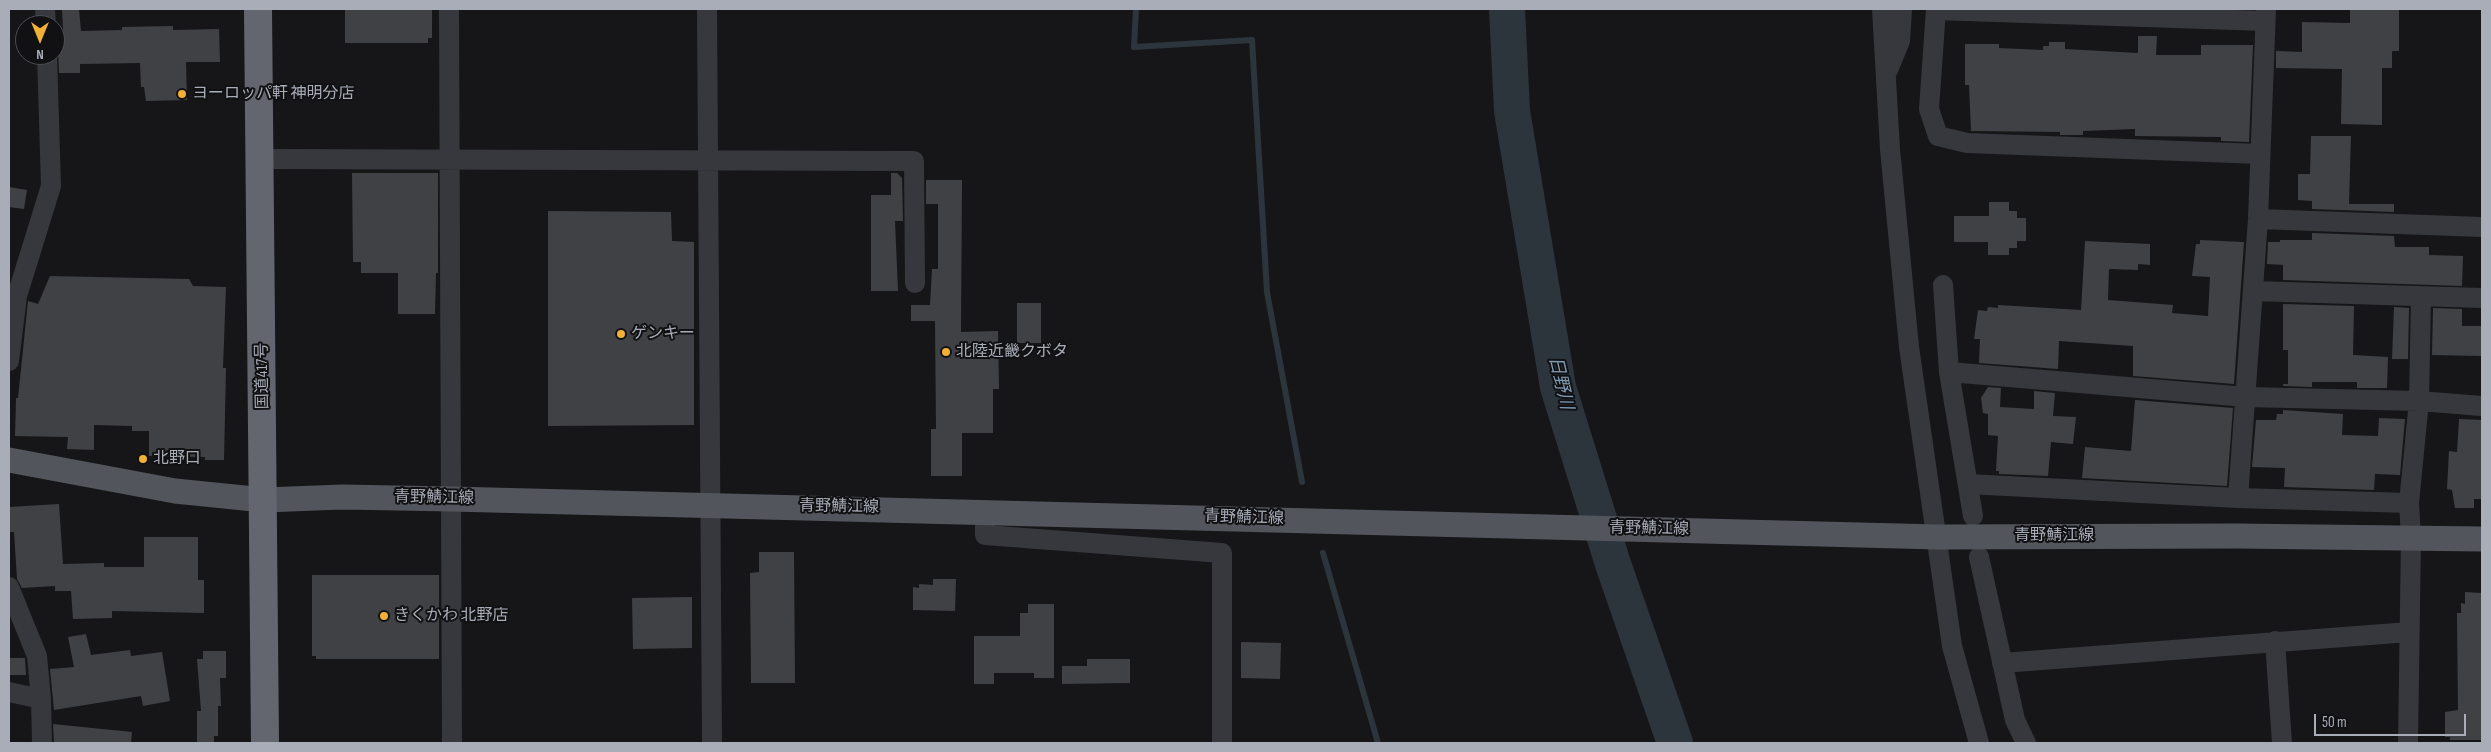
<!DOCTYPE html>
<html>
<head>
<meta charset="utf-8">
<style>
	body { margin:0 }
	#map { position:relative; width:2491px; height:752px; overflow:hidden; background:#161618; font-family:"Sofia Sans Condensed",sans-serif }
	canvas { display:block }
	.frame { position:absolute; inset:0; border:10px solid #a8adb8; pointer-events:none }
	.north { position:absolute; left:15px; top:15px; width:50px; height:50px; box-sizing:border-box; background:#111113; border:1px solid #4d4f55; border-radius:50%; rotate:180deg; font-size:14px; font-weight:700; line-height:20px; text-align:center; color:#a8adb8 }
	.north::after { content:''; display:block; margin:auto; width:18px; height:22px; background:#f2b134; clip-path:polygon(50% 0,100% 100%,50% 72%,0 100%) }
	.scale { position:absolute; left:2314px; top:714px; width:152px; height:22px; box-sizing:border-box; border:2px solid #a8adb8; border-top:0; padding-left:6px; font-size:15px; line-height:18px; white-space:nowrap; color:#a8adb8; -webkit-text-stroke:4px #111113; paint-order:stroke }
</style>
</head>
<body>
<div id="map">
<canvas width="2491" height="752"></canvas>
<div class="frame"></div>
<div class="north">N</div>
<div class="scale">50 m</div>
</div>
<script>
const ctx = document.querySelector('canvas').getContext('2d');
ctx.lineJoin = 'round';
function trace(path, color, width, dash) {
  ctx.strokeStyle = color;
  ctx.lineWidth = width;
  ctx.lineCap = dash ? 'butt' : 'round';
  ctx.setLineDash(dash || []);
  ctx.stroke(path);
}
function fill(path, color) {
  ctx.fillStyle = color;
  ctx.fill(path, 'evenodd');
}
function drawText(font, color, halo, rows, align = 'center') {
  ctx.font = font + ' "Sofia Sans Condensed","Noto Sans JP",sans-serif';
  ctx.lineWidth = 4;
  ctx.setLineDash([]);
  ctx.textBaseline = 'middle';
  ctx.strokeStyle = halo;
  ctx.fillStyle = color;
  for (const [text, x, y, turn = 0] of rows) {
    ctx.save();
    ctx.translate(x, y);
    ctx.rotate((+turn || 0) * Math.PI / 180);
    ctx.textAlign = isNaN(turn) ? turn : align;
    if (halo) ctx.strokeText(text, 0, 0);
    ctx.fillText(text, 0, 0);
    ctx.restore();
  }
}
const stream = new Path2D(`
	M1136,9L1134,47L1252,40L1267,292L1302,482
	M1323,553L1378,743`);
const river = new Path2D(`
	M1507,9L1512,111L1558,387L1613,564L1675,743`);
const building = new Path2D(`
	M79,9L81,31L122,30V27L173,26V30L219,29L220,62H186L187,100L146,101L144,87H141L140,63L80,64V73H59L58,47H64L62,10Z
	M345,9H432V38H428V43H345Z
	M2350,9H2399V51H2392V68H2382V125L2341,124L2342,69L2276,68V51L2302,52V22L2350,23Z
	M2138,36H2157L2156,55H2201V45H2253L2249,142L2221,141V137L2135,136V129L2083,131V135H2060V132L1971,131L1969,85H1965V44H1999V48L2043,50V46H2049V42H2065V49L2138,53Z
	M2311,136H2351L2349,204H2394V212L2312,209V201L2298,200V174H2310Z
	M352,173H438V273H436L435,314H398V273H361V262H353Z
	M891,173H897L902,178L903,221H895L898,291H871V195H891Z
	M926,180H962L961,332L998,331L999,389H993V433H962V476H931V429H936L935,321H911V305H930L932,269H938V204H926Z
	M9,187L27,190L24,209L9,207Z
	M1989,202H2009V211H2017V218H2026V241H2017V248H2009V255H1988V242H1954V216H1989Z
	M548,211L671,212L672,241L694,242V425L548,426Z
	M2312,233L2394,236L2395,247H2429V255L2463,256L2462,286L2283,280V265L2267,264L2268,242H2280V240H2312Z
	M2200,240L2244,242L2234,384L2133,376V346L2059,341L2058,369L1979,363L1980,339H1974L1978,310L1987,311L1988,307L1998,308V305L2081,310L2085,241L2150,244V265L2138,264V270L2109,269L2108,300L2173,305L2172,313L2208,316L2210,277L2192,276L2196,244H2200Z
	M50,276L189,279L193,286L226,287L223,368H226L224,460H205V457L149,456V431H132V426L94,425V450L67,449L68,437L15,436L16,398H18L28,301L38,304Z
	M1017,303H1041V343H1017Z
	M2283,304L2354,306L2353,355L2388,357L2387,388H2357V382H2312V387L2283,386V384H2288V350H2283Z
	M2394,307L2409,308L2408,359H2392Z
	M2433,308L2462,309V326H2482V356L2432,355Z
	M1988,387L2001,388L2000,407L2034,409V391L2055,393L2053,416L2076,417L2073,444L2051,442L2048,476L1999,474V471H1996L1998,436L1988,435V414L1983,413L1981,398Z
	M2135,400L2233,408L2227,486L2082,478L2085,447L2131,451Z
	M2283,410L2343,414L2342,435L2378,436L2379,418L2405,419L2400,475L2375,474L2374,490L2284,487L2285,468L2252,467L2256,420H2276L2277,414H2283Z
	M2459,419L2482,420V499H2474V508H2455L2452,490L2447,489L2449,451L2457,452Z
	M59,504L63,564L104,563V567H144V537H198V580H204V613L112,611V618L73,619L71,591H55V586L22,588L17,579L14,532H9V507Z
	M759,552H794L795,683H751L750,573L759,572Z
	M312,575H439V659H316V656H312Z
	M933,579H956L955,611L913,610V587L919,588V584L933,585Z
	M2465,592L2482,593V740H2450V737H2445V712L2458,710L2457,613H2461V603L2465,604Z
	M692,597V648L633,649L632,598Z
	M1028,604H1054V678H1034V673H994V684H974V636H1020V613H1028Z
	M86,634L91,655L130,650L131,656L162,652L170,701L143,706L141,696L54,710L50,669L74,667L68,637Z
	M1241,642L1281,643L1280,679L1241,678Z
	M203,651H226V678H220L221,706H218V736H214V743H197V711H201L197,659H203Z
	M9,658H25L26,675H9Z
	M1087,659H1130V683L1062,684V666H1087Z
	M53,724L132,732L131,743H54Z`);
const minor = new Path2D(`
	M45,9L46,25
	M449,9L452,743
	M707,9L712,743
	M1882,9L1890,149L1909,347L1952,646L1979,743
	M1936,9L1929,109L1938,136L1967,143L2260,154
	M1936,10L2265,21
	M1888,70L1900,41L1902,9
	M261,159L914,161L915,283
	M2258,219L2482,227
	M1943,285L1949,372L1973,516
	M2253,291L2482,298
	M9,361L17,296L51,186L47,55
	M1949,372L2246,397L2419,401L2482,406
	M1968,484L2238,498L2409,503
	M2238,498L2258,219L2266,9
	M985,511V535L1222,553V743
	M1979,557L2015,720L2026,743
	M9,587L37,656L41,699
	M2275,641L2282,743
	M2002,663L2409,632
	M9,692L41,699L42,743
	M2408,743L2411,538L2409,503L2419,401L2421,297`);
const major = new Path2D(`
	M9,460L175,491L264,500L342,497L452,499L1938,537L2236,536L2482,539`);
const highway = new Path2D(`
	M258,9L265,743`);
const markers = [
	[182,94,5,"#f2b134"],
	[621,334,5,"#f2b134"],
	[946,352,5,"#f2b134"],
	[143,459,5,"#f2b134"],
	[384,616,5,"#f2b134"]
];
const poiNames = [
	["ヨーロッパ軒 神明分店",192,94],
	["ゲンキー",631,334],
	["北陸近畿クボタ",956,352],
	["北野口",153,459],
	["きくかわ 北野店",394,616]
];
const streetNames = [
	["国道417号",263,376,-91],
	["青野鯖江線",434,498,1],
	["青野鯖江線",839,507,1],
	["青野鯖江線",1244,518,2],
	["青野鯖江線",1649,529,1],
	["青野鯖江線",2054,536]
];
const waterNames = [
	["日野川",1560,383,77]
];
trace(stream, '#2c353c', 6);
trace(river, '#2c353c', 36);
fill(building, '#404145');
trace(minor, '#37383d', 20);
trace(major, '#53555c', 25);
trace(highway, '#63666e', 28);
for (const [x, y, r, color] of markers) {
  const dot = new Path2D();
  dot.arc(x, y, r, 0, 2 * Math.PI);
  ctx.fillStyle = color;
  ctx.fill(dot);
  trace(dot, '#111113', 2);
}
drawText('16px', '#a8adb8', '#111113', poiNames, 'left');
drawText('16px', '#a8adb8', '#111113', streetNames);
drawText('italic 18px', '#7f9bb3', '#111113', waterNames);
</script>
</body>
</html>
